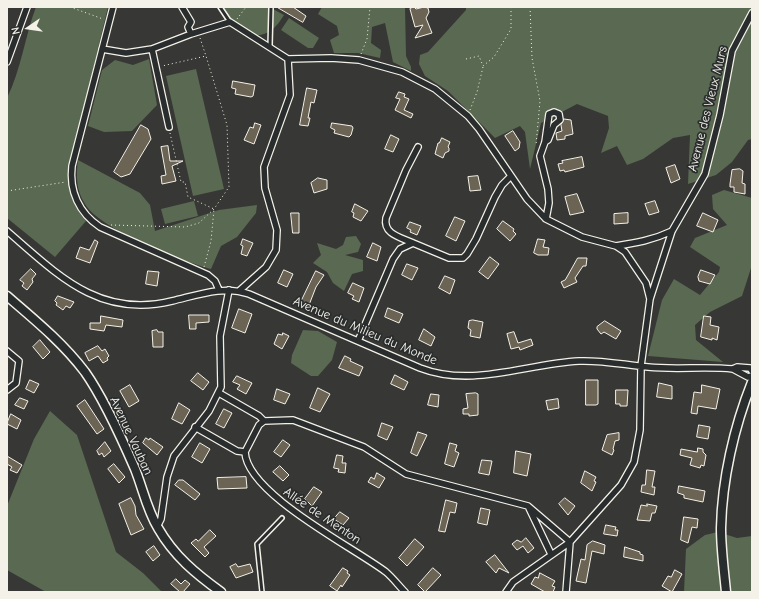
<!DOCTYPE html>
<html>
<head>
<meta charset="utf-8">
<style>
	body { margin:0 }
	#map { position:relative; width:759px; height:599px; overflow:hidden; background:#373835; font-family:"Comic Neue",sans-serif }
	canvas { display:block }
	.frame { position:absolute; inset:0; border:8px solid #f4f1e8; pointer-events:none }
	.north { position:absolute; left:8px; top:8px; width:40px; height:40px; -webkit-text-stroke:3px #2a2d2e; paint-order:stroke; rotate:257deg; font-size:11px; font-weight:700; line-height:16px; text-align:center; color:#f4f1e8 }
	.north::after { content:''; display:block; margin:auto; width:14px; height:18px; background:#f4f1e8; clip-path:polygon(50% 0,100% 100%,50% 72%,0 100%) }
</style>
</head>
<body>
<div id="map">
<canvas width="759" height="599"></canvas>
<div class="frame"></div>
<div class="north">N</div>
</div>
<script>
const ctx = document.querySelector('canvas').getContext('2d');
ctx.lineJoin = 'round';
function fill(path, color) {
  ctx.fillStyle = color;
  ctx.fill(path, 'evenodd');
}
function trace(path, color, width, dash) {
  ctx.strokeStyle = color;
  ctx.lineWidth = width;
  ctx.lineCap = dash ? 'butt' : 'round';
  ctx.setLineDash(dash || []);
  ctx.stroke(path);
}
function drawText(font, color, halo, rows, align = 'center') {
  ctx.font = font + ' "Comic Neue",sans-serif';
  ctx.lineWidth = 3.5;
  ctx.setLineDash([]);
  ctx.textBaseline = 'middle';
  ctx.strokeStyle = halo;
  ctx.fillStyle = color;
  for (const [text, x, y, turn = 0] of rows) {
    ctx.save();
    ctx.translate(x, y);
    ctx.rotate((+turn || 0) * Math.PI / 180);
    ctx.textAlign = isNaN(turn) ? turn : align;
    if (halo) ctx.strokeText(text, 0, 0);
    ctx.fillText(text, 0, 0);
    ctx.restore();
  }
}
const green = new Path2D(`
	M36,7H108L68,173C69,193 73,206 86,221L55,257L7,218V98C21,70 25,36 36,7Z
	M223,7H269L284,15C276,28 270,34 255,36L229,18Z
	M322,7H405L406,56L411,67V71L393,62L385,23L372,27L371,43L381,50L380,58L358,53H334L330,40L339,35L337,26L318,14Z
	M466,7H752V139L748,140L732,162L716,175L688,184L690,135L673,138L643,159L627,165L617,146L601,153L609,128L608,116L577,104L541,123L530,169L525,132L520,126L495,138L448,91L425,76L419,64L420,55L428,52L466,10Z
	M289,18L319,38L313,48H308L281,30Z
	M149,59L157,105L132,131L104,132L88,126L102,70L115,60L133,65Z
	M196,69L224,189L193,196L166,76Z
	M78,160L140,193L150,205L155,231L219,210L257,205L256,213L237,237L221,246L211,269C182,261 99,229 85,204C76,190 76,176 78,160Z
	M724,190L752,198V265L742,296L710,312L695,325L696,340L723,362L648,356L662,300L674,279L700,295L719,272L720,267L690,247L695,238L727,225L713,209L712,195Z
	M194,201L198,216L165,224L161,209Z
	M356,236L361,244L358,252L345,255L363,260V271L352,274L344,291L333,283L327,272L313,263L321,255L317,243L336,249L343,245L346,237Z
	M303,330L318,331L337,342L332,360L318,376H311L291,363L292,355Z
	M50,411L77,435L116,552L143,573L162,592H46L7,570V506L34,439Z
	M718,532L737,538L752,536V592H684L686,549L705,535Z`);
const building = new Path2D(`
	M277,7H293L306,16L303,22Z
	M414,7L416,9L424,7L428,8L429,12L426,18L432,33L415,38L423,25L415,27L410,9Z
	M233,81L255,85L253,96L251,97L235,94L236,89L232,88Z
	M307,88L317,90L314,103L311,102L308,118H310L308,126L300,125Z
	M399,92L405,94L404,97L409,99L404,110L413,114L411,118L395,110L400,99L396,98Z
	M564,119L571,120L573,134L565,136V139L557,140L556,133L562,131L561,125Z
	M255,123L261,125L254,144L244,140L250,127L253,128Z
	M332,123L352,126L353,128L351,135L349,137L334,133L335,130L331,128Z
	M141,125L148,129L151,139L130,174L121,177L114,172Z
	M513,131L520,142L519,148L515,151L505,136Z
	M391,135L399,139L393,152L385,149Z
	M442,138L450,142L448,147L449,148V151L445,153L443,158L435,154L438,143H439Z
	M168,146L170,161H183L172,166L176,181L162,184L161,176L166,175L161,147Z
	M582,157L584,167L565,172L564,170L560,171L558,164L563,163L562,161Z
	M675,165L680,179L671,183L666,168Z
	M740,169L743,171L742,183L745,184V194L734,192V187H730V184L732,170Z
	M478,176L481,190L470,191L468,177Z
	M318,178L327,180V189L314,193L311,183Z
	M577,194L584,212L570,215L565,197Z
	M655,201L659,212L649,215L645,204Z
	M355,204L368,211L361,221L353,217L354,213L352,212Z
	M291,213H299V233H293Z
	M628,213V223L614,224V214Z
	M703,213L718,220L713,232L697,226Z
	M455,217L465,221L456,241L446,236Z
	M503,221L514,229L513,231L516,234L510,241L497,229Z
	M410,222L421,226L417,235L410,232L411,230L407,228Z
	M243,239L253,243L247,256L241,254L243,246L241,245Z
	M538,239L545,240L543,247L549,248L548,255H538L534,253Z
	M95,240L98,242L90,263L76,258L80,247L89,250Z
	M373,243L381,247L377,261L367,257Z
	M490,257L499,264L488,279L479,272Z
	M578,258H587L586,266H583L575,278L577,282L564,288L561,282L565,280Z
	M407,264L418,268L412,280L402,275Z
	M31,269L36,274L32,279L33,282L27,290L22,286L24,283L20,280Z
	M284,270L293,274L287,287L278,283Z
	M701,270L715,275L710,284L699,281L698,277Z
	M148,271L159,272L157,286L146,284Z
	M316,271L324,275L316,287L309,305L301,302Z
	M445,276L455,280L450,294L439,288Z
	M353,283L364,288L359,302L352,299L354,296L348,293Z
	M58,296L74,302L70,308L66,306L63,310L56,305L57,303L55,301Z
	M388,308L403,314L399,323L385,317Z
	M239,309L252,314L245,333L232,328Z
	M189,315H209V322L196,323V329H190Z
	M101,316L123,320L122,327L106,325L104,331L90,329V323H100Z
	M704,316L711,317L710,325L719,327L717,340L712,338V340L701,337Z
	M473,320L483,322L480,338L470,336L471,330L468,328L469,321Z
	M605,321L621,331L616,339L604,332L601,334L597,329V327Z
	M424,329L435,337L431,346L419,340Z
	M157,330L158,332H163V347H153L152,331Z
	M514,332L518,343L531,339L533,345L520,350L519,347L511,349L507,334Z
	M283,333L289,336L282,349L274,344L278,334L282,335Z
	M40,340L50,352L43,359L33,347Z
	M98,346L102,351L105,349L109,356L107,358L108,360L103,363L98,356L89,361L85,353Z
	M345,356L351,359L350,361L363,367L359,376L339,368Z
	M198,373L209,382L203,390L191,381Z
	M395,375L408,382L404,390L391,384Z
	M237,376L252,383L246,394L237,389L240,385L233,382Z
	M30,380L39,384L34,393L26,389Z
	M586,380H598V404L596,405H586Z
	M659,383L672,386V399L657,397Z
	M130,385L139,401L129,407L120,391Z
	M702,385L720,389L716,409L698,406L697,414L691,413L694,392L701,393Z
	M318,388L330,394L320,412L310,408Z
	M277,389L290,394L285,404L274,400Z
	M616,390H628L627,406H620V404H616Z
	M476,393L478,394V415L469,416V414H463V409L468,408L466,394Z
	M431,394L439,395L438,407L428,405Z
	M20,398L28,401L24,409L15,405Z
	M558,399L559,408L548,410L546,401Z
	M85,400L104,429L97,434L77,406Z
	M179,403L190,410L182,424L172,419Z
	M224,409L232,413L224,428L216,424Z
	M11,414L21,420L17,429L7,424Z
	M382,423L393,427L387,440L378,436Z
	M699,425L710,427L708,439L697,437Z
	M418,432L427,435L417,456L411,453Z
	M619,433V440L615,441L613,449L614,450L612,455L602,450L607,435Z
	M146,438L149,440L150,438L163,447L157,455L143,443Z
	M283,440L290,445L281,457L274,452Z
	M105,442L111,451L104,457L102,453L99,455L97,451Z
	M200,443L210,449L202,463L192,457Z
	M450,443L457,445L455,451L459,453L454,467L445,464Z
	M698,448L703,449V452L706,455L704,466L701,465L700,468L690,465L692,458L680,455L681,449L697,452Z
	M516,451L531,454L527,476L514,473Z
	M337,455L343,456L342,463H346L345,473L338,472L339,469L334,468Z
	M7,456L22,465L17,473L10,470L12,467L7,464Z
	M482,460L492,461L489,475L479,473Z
	M114,464L125,477L119,483L108,469Z
	M280,466L289,475L283,481L273,472Z
	M647,470L655,471L652,487H655L654,495L641,492L642,485H645Z
	M585,471L596,477L594,481L596,482L592,491L581,483Z
	M377,473L385,478L379,488L368,482L371,477L374,479Z
	M246,477L247,488L218,489L217,478Z
	M179,480H183L200,494L195,500L175,485Z
	M679,486L705,491L703,502L684,498V495L678,493Z
	M314,487L322,492L312,506L305,499Z
	M131,498L135,506L136,515L144,529L131,535L119,504Z
	M565,498L575,506L568,515L559,504Z
	M446,500L457,503L455,513L450,512L445,532L439,531Z
	M647,504L657,506L655,513H652L650,521L637,520L641,505L647,506Z
	M481,508L490,510L487,525L478,523Z
	M340,512L349,518L343,525L334,519Z
	M684,517L698,519L697,528L692,527L688,543L681,540Z
	M606,525L616,527L615,530H618L617,536L604,534Z
	M210,530L216,536L204,547L209,553L205,557L191,543L196,539L198,541Z
	M526,538L534,548L528,553L523,546L517,550L512,544L517,540L521,542Z
	M415,539L424,547L407,566L399,558Z
	M593,541L605,545L604,554L592,551L586,583L576,581L581,559L585,560L587,545Z
	M154,546L160,555L153,561L146,552Z
	M625,547L640,552V554L643,555V561L624,557Z
	M495,555L509,573L499,568L496,573L486,562Z
	M236,564L238,567L250,564L253,572L236,578L230,567Z
	M343,568L348,571L347,573L350,575L342,587L341,585L337,591L330,586Z
	M433,568L441,575L425,592L418,585Z
	M675,570L682,574L672,592L662,586L668,576L671,577Z
	M540,573L555,581L552,586L555,587L553,592H545L531,584L535,577L538,578Z
	M176,579L181,584L185,580L190,584L183,592H180L171,584Z`);
const path = new Path2D(`
	M70,7L103,19
	M530,7L532,58L540,101L536,145
	M237,19L246,7
	M200,38L206,56
	M361,54L367,39L370,7
	M466,59L479,56L483,66L494,57L511,29V7
	M470,110L477,92L483,67
	M170,133L181,182H185L188,197L214,209L211,241L204,267
	M7,191L66,182
	M111,225L185,227L199,223L214,209L229,187L227,125L206,56L162,66`);
const lane = new Path2D(`
	M220,7L230,22
	M270,46L271,7
	M262,592L257,544L282,518`);
const street = new Path2D(`
	M113,7L72,166C69,191 79,213 100,227L208,275L215,281L219,290
	M182,7L191,22L188,27L191,34
	M102,49L126,53L152,49L191,34L230,22L288,59L331,58L359,60L402,72L435,89L468,116L479,129L527,199L546,219L582,237L616,246L625,252L646,283L650,299
	M152,49L169,127
	M7,62L27,7
	M545,142L548,140L554,125L560,120L559,114L554,112L549,114L545,142L540,156L548,189L549,203L546,219
	M7,231C57,274 99,319 172,301C198,295 223,285 249,294L420,368C472,388 525,364 579,361C602,360 625,365 648,367C677,370 705,366 733,369L737,367L750,368L752,371
	M413,243C400,237 383,234 386,218L406,170L418,147
	M616,246C636,243 653,240 672,231
	M239,291L266,267L276,250L277,230L265,188L264,167L290,95L288,59
	M358,341L393,259L400,249L413,243L449,258H463L467,254L476,239L495,197L502,185L510,177
	M7,351L19,361L16,383L7,390
	M733,369L748,377L752,376
	M219,393L259,416L264,421
	M195,427L237,451L245,452
	M529,508L551,554
	M157,527L161,519L167,477L174,456L209,411L221,387L220,336L229,290
	M405,592C399,586 393,578 386,572C353,547 247,494 245,452L259,425L264,421L293,420L364,447L406,474L528,506L570,542L513,582L506,592
	M566,592L570,542L621,485L634,462L640,430L641,366L650,299L672,231L705,174L720,115L732,51L752,13`);
const secondary = new Path2D(`
	M7,296C35,320 63,343 85,372C104,399 122,439 135,469C143,489 147,510 158,528C174,556 196,574 221,592
	M726,592C724,571 721,549 721,528C722,480 734,427 752,382`);
const streetNames = [
	["Avenue des Vieux Murs",708,109,-76],
	["Avenue du Milieu du Monde",365,331,23],
	["Avenue Vauban",131,436,65],
	["Allée de Menton",322,516,34]
];
fill(green, '#5a6951');
fill(building, '#6b6353');
trace(building, '#f4f1e8', 1);
trace(lane, '#f4f1e8', 6);
trace(street, '#f4f1e8', 8);
trace(secondary, '#f4f1e8', 11);
trace(path, '#f4f1e8', 1, [1, 3]);
trace(lane, '#2a2d2e', 3);
trace(street, '#2a2d2e', 5.5);
trace(secondary, '#2a2d2e', 8);
drawText('13px', '#f4f1e8', '#2a2d2e', streetNames);
</script>
</body>
</html>
